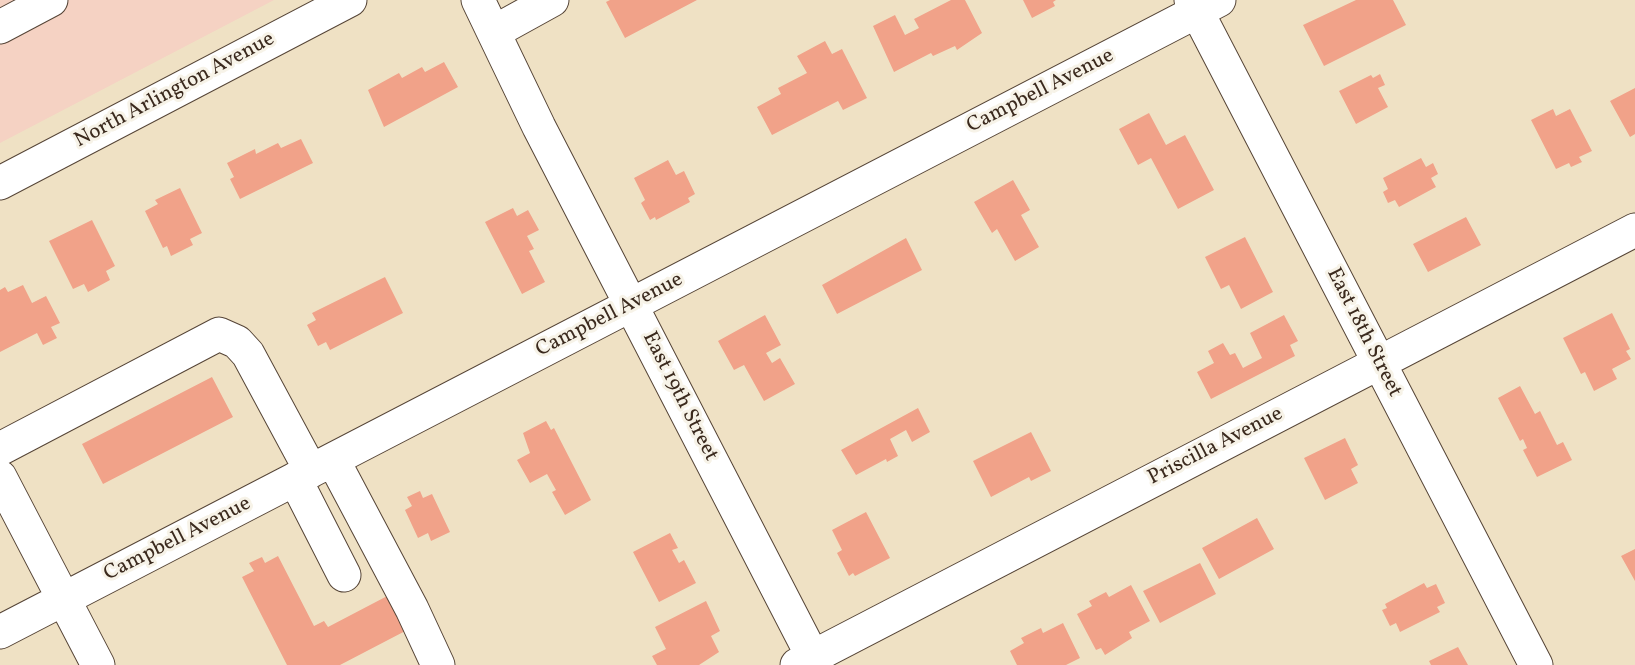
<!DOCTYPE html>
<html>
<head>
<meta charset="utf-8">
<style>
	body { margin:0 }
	canvas { display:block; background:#efe1c4 }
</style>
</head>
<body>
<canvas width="1635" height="665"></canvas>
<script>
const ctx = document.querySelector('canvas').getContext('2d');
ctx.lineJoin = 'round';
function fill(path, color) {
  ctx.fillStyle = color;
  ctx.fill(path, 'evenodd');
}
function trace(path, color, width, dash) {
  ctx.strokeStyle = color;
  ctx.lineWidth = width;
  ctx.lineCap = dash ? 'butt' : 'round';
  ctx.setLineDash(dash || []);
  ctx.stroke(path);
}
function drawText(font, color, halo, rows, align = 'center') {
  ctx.font = font + ' Vollkorn,serif';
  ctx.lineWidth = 6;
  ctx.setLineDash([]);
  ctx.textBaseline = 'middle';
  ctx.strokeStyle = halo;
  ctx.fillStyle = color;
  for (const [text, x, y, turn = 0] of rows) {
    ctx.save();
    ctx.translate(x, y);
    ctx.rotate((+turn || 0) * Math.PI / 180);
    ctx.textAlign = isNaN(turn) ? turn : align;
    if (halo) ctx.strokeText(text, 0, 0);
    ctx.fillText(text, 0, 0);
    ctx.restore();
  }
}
const built = new Path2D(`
	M0,0H274L0,143Z`);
const building = new Path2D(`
	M610,0H697L625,38L606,2Z
	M951,0H965L982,33L957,50L955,46L933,56L931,53L894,72L873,26L895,15L905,35L919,28L914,19Z
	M1023,0H1056L1053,2L1055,6L1032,18Z
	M1356,0H1393L1406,25L1324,66L1303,25Z
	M825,41L832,54L842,49L867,98L843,110L838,101L772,135L757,107L781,94L778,88L807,73L797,56Z
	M444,62L458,87L384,127L368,90L399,73L402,78L422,67L425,72Z
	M1380,74L1385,85L1378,88L1388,107L1356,124L1339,91L1371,75L1373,78Z
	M1635,88V134L1630,137L1610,101Z
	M1553,109L1556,116L1570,109L1592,151L1579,157L1582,162L1571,167L1569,163L1556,169L1531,120Z
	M1149,113L1166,145L1185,135L1214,190L1178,209L1151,158L1138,165L1119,129Z
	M301,139L313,163L240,199L230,179L234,177L227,163L255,149L256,154L278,143L281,148Z
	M1421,158L1426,167L1433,163L1438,174L1431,178L1436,187L1399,207L1395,200L1388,203L1383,192L1388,189L1383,178Z
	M668,160L676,175L684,171L695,194L688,198L690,202L656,220L655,217L650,220L641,203L645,200L634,178Z
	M1013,180L1030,210L1021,215L1039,247L1015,261L997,229L992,233L974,202Z
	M180,188L202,233L190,239L193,245L171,256L167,246L163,248L145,211L158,204L155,200Z
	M513,208L517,216L528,210L539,230L527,236L534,249L529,251L545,282L522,294L485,222Z
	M1466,217L1481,245L1428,272L1413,244Z
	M92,220L115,266L106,271L110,280L88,292L84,284L73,289L49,241Z
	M1245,237L1273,292L1241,309L1229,285L1221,289L1205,257Z
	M906,238L922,270L837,314L822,285Z
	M385,277L403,313L330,350L326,342L318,346L307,325L316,320L312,313Z
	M23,285L32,303L46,296L60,323L51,327L57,338L43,345L37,333L0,352V290L5,287L8,292Z
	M1612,313L1630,349L1626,351L1631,359L1612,369L1617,379L1594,391L1585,372L1581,374L1563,338Z
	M765,315L781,345L766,353L772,363L780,358L795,384L764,401L744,365L734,370L718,341Z
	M1284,315L1298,341L1290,345L1295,356L1211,399L1197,372L1214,363L1208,351L1223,343L1230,355L1235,353L1243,368L1262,358L1250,333Z
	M212,377L233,417L103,484L82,444Z
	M1520,386L1535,414L1540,411L1557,445L1563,442L1572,460L1537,477L1523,450L1527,448L1523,439L1520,441L1498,398Z
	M918,408L930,432L912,442L906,430L890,439L898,456L887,462L886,459L856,475L841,450Z
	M546,421L551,430L554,428L591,500L565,515L552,492L556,490L547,474L530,483L517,460L530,453L523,433Z
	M1031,432L1051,471L1031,481L1029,477L991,497L973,461Z
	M1345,438L1358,465L1351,469L1358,483L1325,500L1304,458Z
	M420,491L423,498L432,494L450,532L431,541L428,533L418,538L405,510L412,506L407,497Z
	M866,512L890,558L855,576L853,573L849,576L837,553L842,550L832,530Z
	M1257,518L1274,549L1219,579L1202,548Z
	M670,533L678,548L672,550L679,563L684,560L696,583L659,602L633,552Z
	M1635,549V581L1621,556Z
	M278,556L314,626L324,621L328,627L393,593L411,628L340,665H287L242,577L254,571L249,563L262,557L265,563Z
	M1200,563L1216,594L1160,623L1143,591Z
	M1424,583L1427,588L1436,584L1445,603L1437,607L1440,612L1400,632L1396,623L1390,626L1382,610L1387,608L1385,604Z
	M1131,585L1150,621L1129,632L1132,638L1105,655L1101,648L1096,650L1077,614L1092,606L1089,601L1106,592L1109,597Z
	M706,601L720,631L711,636L719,652L699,665H657L652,656L666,649L655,627Z
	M1063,623L1080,658L1066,665H1017L1010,651L1024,643L1021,638L1041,628L1043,633Z
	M1458,647L1468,665H1431L1429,661Z`);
const minor = new Path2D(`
	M478,0L539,127L817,665
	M1191,0L1536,665
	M0,27L51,0
	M494,32L552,0
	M0,449L219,334L237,342L248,354L311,471
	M333,460L412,609L438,665
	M0,477L98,665
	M295,479L344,575
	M0,632L1219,0
	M797,665L1635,230`);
const major = new Path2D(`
	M0,183L350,0`);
const streetNames = [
	["North Arlington Avenue",175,91,-28],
	["Campbell Avenue",1041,92,-27],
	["Campbell Avenue",610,316,-27],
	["East 18th Street",1363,333,63],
	["East 19th Street",679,397,63],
	["Priscilla Avenue",1216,447,-27],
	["Campbell Avenue",178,540,-27]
];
fill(built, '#f5d2c3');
fill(building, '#f1a289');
trace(minor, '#564537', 35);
trace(major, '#564537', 35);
trace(minor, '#fff', 33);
trace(major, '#fff', 33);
drawText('21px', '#3b2a1e', '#f7f3e8', streetNames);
</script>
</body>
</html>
